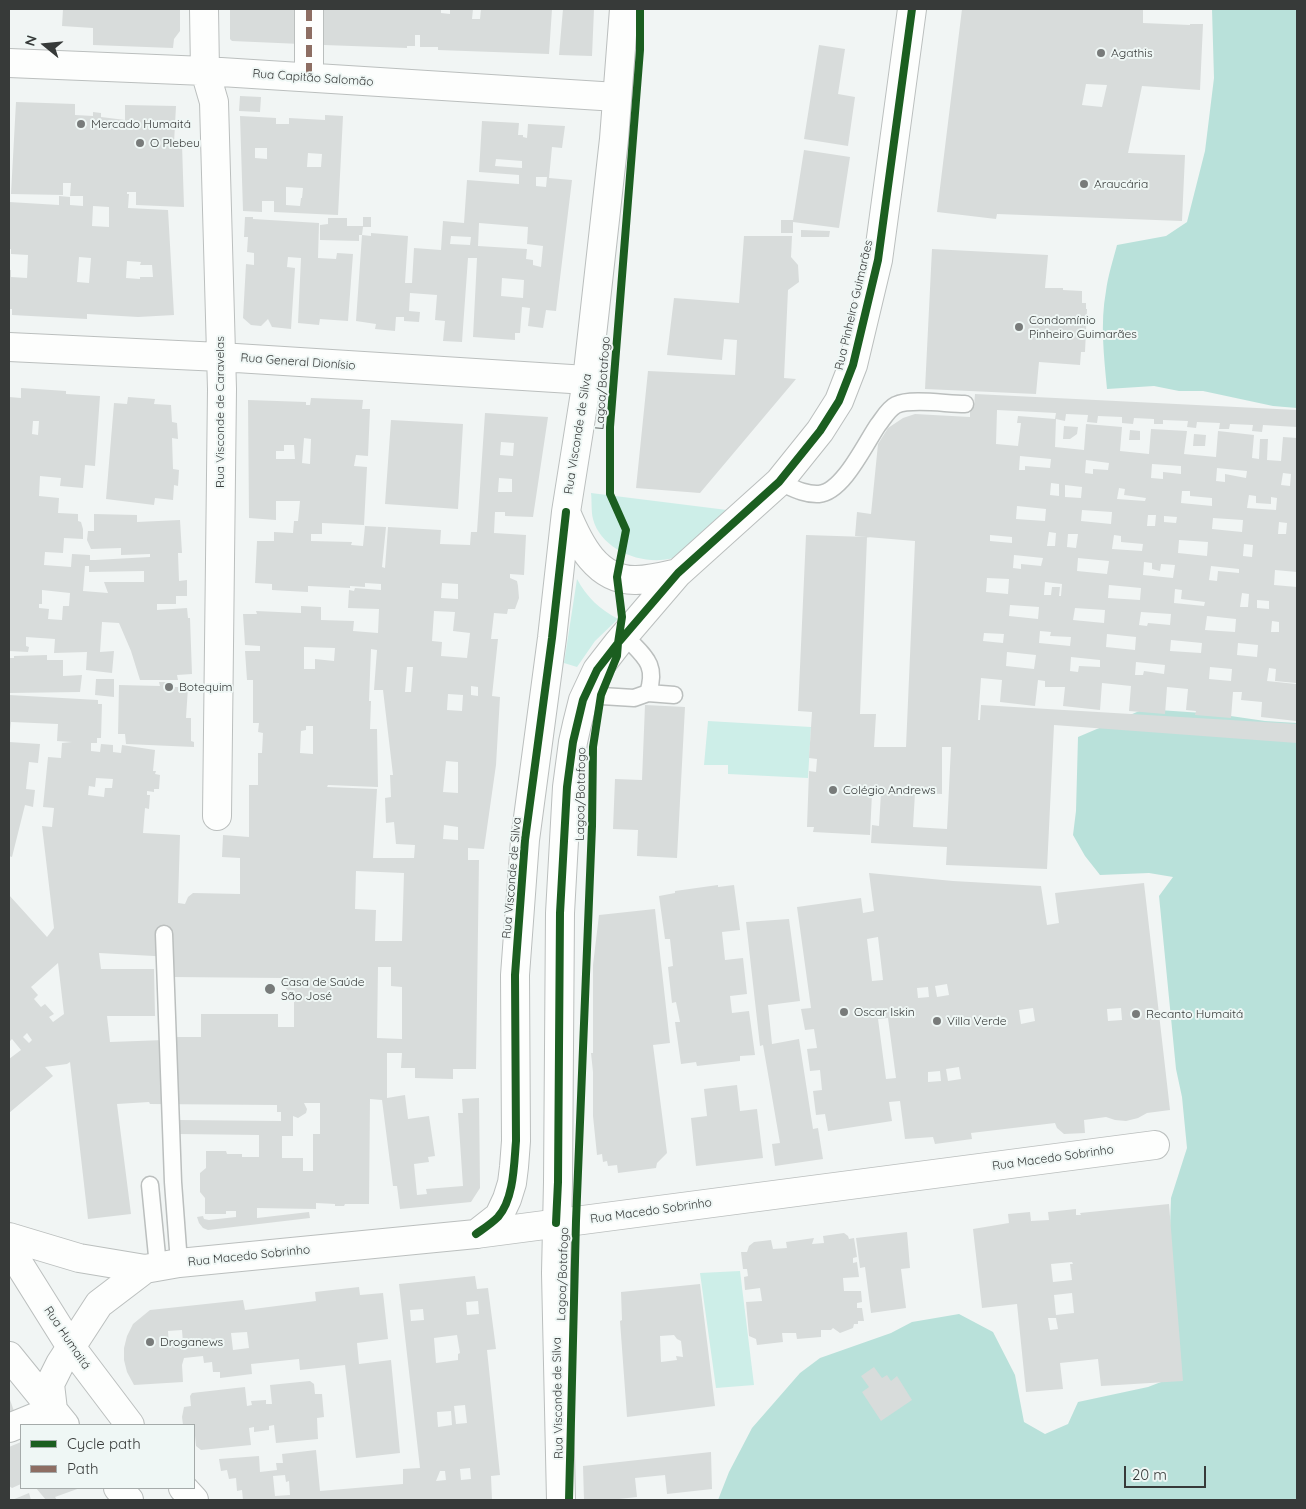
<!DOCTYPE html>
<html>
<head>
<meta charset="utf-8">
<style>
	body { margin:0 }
	#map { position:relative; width:1306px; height:1509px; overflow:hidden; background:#f1f5f4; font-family:Quicksand,sans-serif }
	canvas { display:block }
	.frame { position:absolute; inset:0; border:10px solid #373a39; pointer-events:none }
	.legend { position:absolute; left:20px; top:1424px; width:175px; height:65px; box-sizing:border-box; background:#eff7f5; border:1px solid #a5abaa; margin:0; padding:6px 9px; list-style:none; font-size:15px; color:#373a39 }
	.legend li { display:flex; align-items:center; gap:10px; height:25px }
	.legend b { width:25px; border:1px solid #a5abaa }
	.north { position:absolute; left:20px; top:20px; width:50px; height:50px; -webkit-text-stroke:4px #eff7f5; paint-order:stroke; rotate:287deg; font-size:14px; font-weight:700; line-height:20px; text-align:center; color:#373a39 }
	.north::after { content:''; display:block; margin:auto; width:18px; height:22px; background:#373a39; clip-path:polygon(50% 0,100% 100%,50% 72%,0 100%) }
	.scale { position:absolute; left:1124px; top:1466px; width:82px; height:22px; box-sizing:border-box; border:2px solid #373a39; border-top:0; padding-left:6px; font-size:15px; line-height:18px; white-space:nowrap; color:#373a39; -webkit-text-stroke:4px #eff7f5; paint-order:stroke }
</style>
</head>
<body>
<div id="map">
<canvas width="1306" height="1509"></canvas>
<div class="frame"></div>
<ul class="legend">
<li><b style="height:6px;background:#1b5e20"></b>Cycle path</li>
<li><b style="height:6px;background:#8d6e63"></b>Path</li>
</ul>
<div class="north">N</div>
<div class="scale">20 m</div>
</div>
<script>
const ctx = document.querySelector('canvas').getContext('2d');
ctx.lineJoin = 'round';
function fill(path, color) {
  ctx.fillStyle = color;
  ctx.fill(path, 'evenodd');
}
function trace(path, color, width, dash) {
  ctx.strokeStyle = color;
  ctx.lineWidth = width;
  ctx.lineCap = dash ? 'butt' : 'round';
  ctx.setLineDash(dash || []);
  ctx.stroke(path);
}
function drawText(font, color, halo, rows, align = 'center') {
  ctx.font = font + ' Quicksand,sans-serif';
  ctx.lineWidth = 4;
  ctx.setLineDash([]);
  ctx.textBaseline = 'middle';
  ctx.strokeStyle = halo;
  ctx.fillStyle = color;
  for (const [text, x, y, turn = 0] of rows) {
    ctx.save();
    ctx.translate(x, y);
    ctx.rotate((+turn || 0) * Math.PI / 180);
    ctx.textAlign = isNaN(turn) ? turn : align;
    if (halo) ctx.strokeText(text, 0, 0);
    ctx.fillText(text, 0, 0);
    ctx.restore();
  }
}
const green = new Path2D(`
	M591,493L727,510C717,520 694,548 683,554C654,570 602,554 593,519C591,511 592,501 591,493Z
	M577,579C587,598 600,609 618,619L595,641L577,667L564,663Z
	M708,721L811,727L808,778L728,774V765H704Z
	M740,1271L754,1385L716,1388L700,1273Z`);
const forest = new Path2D(`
	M1212,9H1297V408L1273,406L1203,391H1179L1154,386L1107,389C1104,356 1100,324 1106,291C1108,276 1113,260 1117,245L1166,236L1187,222L1205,151L1214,78Z
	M1144,709L1217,714L1265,721L1297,723V1500H718L729,1472L752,1428L800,1373L820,1358L891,1333L912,1322L959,1314L993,1332L1015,1375L1024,1422L1045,1434L1068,1424L1078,1402L1148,1387L1179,1375L1170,1227L1171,1198L1187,1148L1182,1097L1176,1069L1159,896L1173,877L1149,873L1100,875L1085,856L1073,835L1076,811L1078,737Z`);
const building = new Path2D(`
	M63,9H180V31L174,39L173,48L93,45V28L62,26Z
	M230,9H302L301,44L232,41L230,39Z
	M317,9H441V13L450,14V9H473L472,19H480L481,9H552L549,54L438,50V47H420V35H415V46H407V48L324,45L323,18H317Z
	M563,9H594L592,56L559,55Z
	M962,9H1143V23L1190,25V24H1203L1200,90L1142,86L1128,153L1185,155L1182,221L997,214L996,219L937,212ZM1086,84L1107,85L1102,107L1082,105Z
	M819,45L845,49L838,94L855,97L848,146L804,139Z
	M240,96L261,97L260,112L239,111Z
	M16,102L75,104V115L93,116V112L101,113V117L125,120V105L176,106L174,143L182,144L184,207L136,205V192H127V194H129L128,208L168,210L174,315L138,317L87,314V319L12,315V309H9V270H11V277L27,278L28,255L11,254V249H9V202L59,205V196L70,197V205L83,206V196H70L71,183H63V195L11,194ZM93,206L109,207V227L92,226ZM79,257L91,258L89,283L77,282ZM127,261L141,262L140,265H152L153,277H140V279L126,278Z
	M325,115L343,116L338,215L274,212V201H262V212L243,211L240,116L276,118V124H289V118L325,120ZM255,148H267V159L255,158ZM308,153L322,154L321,167H307ZM286,187L303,188L302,198H301L300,206L286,205Z
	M482,121L519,123L518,135H523V137L527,138L528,124L565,126L562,148L552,147L549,178L572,180L556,311L546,310L543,328L528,326L530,308L522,307L520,333H515V340L473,337L477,258H468L462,342L443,341L445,321L435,320L437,295L410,293L409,311L420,312L419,322L404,321V317H396L395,331L375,329L376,324L356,321L362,235H359V241L320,240V225L328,224V218H347V226H363V217H371V227H363L362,235L371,236V233L408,236L405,283H412L414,248L441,250L443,221L464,223L467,180L519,184V175L479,172ZM496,159L522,161V168L495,166ZM536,177H547L546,187L536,186ZM479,223L528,227L527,244L543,246L541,267L533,265V260L526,259L527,249L478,246ZM451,236L471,237L470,245L450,244ZM502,278L524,280L523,298L501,296Z
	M804,150L850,157L839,228L793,222V233H781V220H793Z
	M245,217H253V219L319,223L318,258L336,259L337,253L353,254L348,321L320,319L319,325L298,323L301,258L288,257L287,267L295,268L291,329L272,327L268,319L261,326L251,325L243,318L246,264L254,265V253L247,252L248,237H244Z
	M801,230L830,231L829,237H801Z
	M744,236H792L791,257L798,265L799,282L788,290L784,378L796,379L700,493L636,488L648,371L735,375L737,340L724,339L722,360L667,355L674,298L739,303Z
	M932,249L1048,255L1045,288H1063V290L1082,291V303H1086V309H1087L1085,352H1081L1080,365L1039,362L1036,394L925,389Z
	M21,388L66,391V394L100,396L95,466L85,465L83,488L60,486L61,478L40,476L39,496L59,498L58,513L78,514V521L81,522L83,529V539L64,538L63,553L45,552L44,565L71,567L72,554L90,555V560H95L150,557V554L121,555V548L91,549L87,540L88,531H94V514L137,515V522L180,520L182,553H178L179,581L187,580V596H176V604H157V610L187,608L188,618H190L192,674L177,675L178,680H140L131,651L119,623L102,622L100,652L114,651L112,673L86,670L87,652L54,653L55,639L26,637V646L29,647L28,652L9,651V397L21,398ZM33,421H39L38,435L32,434ZM85,566H89V572L144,571V582H104L108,593L83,591ZM42,590L70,593L69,606H63L62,620L48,619L49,609L39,608V604H42Z
	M975,394L1297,410V427L1263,425L1262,432L1252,431L1253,425L1230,424L1229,429H1219L1220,423L1197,422L1196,428L1187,427L1188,421L1163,420V424H1154V419L1134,418L1133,424L1122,423V417L1098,416L1097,423L1087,422L1088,415L1066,414L1065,421L1056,419L1055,447L1084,450L1086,424L1122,427L1120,451L1149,454L1151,429L1187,431L1184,454L1216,457L1218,431L1254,435L1252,458L1259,459L1260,439H1268L1267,460L1281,461L1283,437L1297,438V572L1275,570L1274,585L1297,587L1296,721L1261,717L1262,702L1241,700L1242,692H1233L1231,718L1195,715L1196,711L1186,710L1188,689L1167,687L1165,714L1129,711L1131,686L1102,683L1100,710L1063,706L1065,687H1045V681L1038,680L1035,706L1000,702L1002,680L981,678L978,720H980L981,705L1297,724V743L1054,725L1047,869L946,865L947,847L871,843L872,825L879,826L881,793H872L870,835L813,832L814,827H807L809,771L816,772L817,759L809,758L812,712L798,711L806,535L867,537L860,714H876L874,747H906L915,541L855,536L857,512L871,514L878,444L888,428L903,418L915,414L970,417V406H974ZM997,410L1056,413L1055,419L1018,416L1017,423H1021L1018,446L996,444ZM1020,456L1051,459L1050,468L1025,466V470H1019ZM1086,460L1109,463L1108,470L1093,469V474L1085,473ZM1152,464L1181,466V474L1163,472V479L1151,478ZM1217,468L1247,471L1246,478L1225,474V482L1216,481ZM1283,473L1291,474L1290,486L1281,485ZM1051,483L1059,484V496L1050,495ZM1065,485L1082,487L1081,498L1065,497ZM1119,488L1125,489L1124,495L1146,498L1145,501L1117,499ZM1182,491H1190V496L1212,498V506L1181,503ZM1249,495L1256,496V503L1271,504V497L1277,498L1276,510L1247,508ZM1017,506L1046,509L1045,521L1016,519ZM1082,510L1112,512L1111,524L1081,521ZM1148,515H1156L1155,526H1147ZM1164,516L1177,517L1176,523L1164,522ZM1213,518L1243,520L1242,532L1212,529ZM1279,522L1287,523L1286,534H1278ZM1049,532L1056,533L1055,546H1047ZM1068,534H1078L1076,548L1067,547ZM990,535L1012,537V543L990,541ZM1114,535L1121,536V542L1143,544L1142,551L1112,549ZM1179,540L1208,542L1207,556L1178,553ZM1244,544L1253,545L1252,557L1243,556ZM1014,555L1043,558L1041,566L1021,564V569L1013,568ZM1078,558L1109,561L1107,574L1077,571ZM1144,562L1152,563V569L1160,571L1161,564L1175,565L1173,578L1143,575ZM1211,566L1239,569V573L1218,571L1217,581L1209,580ZM987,578L1009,579L1008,594L986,592ZM1045,582L1062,584L1061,596H1059L1060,587H1052L1051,595H1044ZM1109,585L1141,588L1140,600L1108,598ZM1175,589L1182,590L1181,599L1205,602L1204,606L1174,603ZM1242,593L1249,594L1248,607H1240ZM1257,600L1269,601V609L1257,608ZM1010,605L1039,607L1038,619L1009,616ZM1075,608L1105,610L1104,623L1073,620ZM1141,612L1171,614L1170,625L1148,623L1147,626L1139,625ZM1207,616L1236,619L1235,632L1205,630ZM1272,621L1279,622V632H1271ZM1040,631L1051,632L1050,636L1071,637L1070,646L1039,643ZM984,633L1004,634L1003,643L983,641ZM1107,634L1136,637L1135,650L1106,647ZM1171,640L1202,643L1201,653L1170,651ZM1238,643L1258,645L1257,657L1237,655ZM1007,652L1036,655L1034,669L1006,666ZM1071,657L1100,660V667L1079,666L1078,672L1070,671ZM1136,662L1165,665L1164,674L1144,671L1143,675H1135ZM1210,667L1232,669L1231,681L1209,679ZM1269,668L1276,669L1275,681L1296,683V684L1267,681ZM942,747H951L947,829L913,827L915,793L942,794Z
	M128,397L155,399L154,404L171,405L172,422L177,423L178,439L172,438L173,469L179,470L178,486L174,485L173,500L155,498L154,505L106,499L114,403L127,404Z
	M311,398L363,400L362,409H370L368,456L356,455L354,466L367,467L364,525L322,523V534H311V541L352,542L351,545L363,546L365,526L386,527L382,567L385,568L388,527L441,530L440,544L470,545L471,532H477L485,413L548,417L533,517L505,516V512H495L494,533L526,535L524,575L510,574V578L517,581L518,586L519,598L515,609H508L507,614L494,613L491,639H498L492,696L500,697L496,765L484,849L468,848V860H479L476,1069H453V1079L415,1078V1068H401L402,1053H387V1098L405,1095L408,1119L429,1116L435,1156L428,1157L429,1162L414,1164L417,1195L427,1194L426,1189L463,1186L458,1113H463L462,1099L479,1098L480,1188L471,1202L400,1209L397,1186H393L382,1100L370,1099L369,1204H345L344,1206H335V1204L316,1203V1209L257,1208V1218L309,1212L310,1218L208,1230L203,1228L199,1223L197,1217L203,1216L204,1219L209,1220L236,1217V1211H226V1214H205V1198L200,1192V1173L206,1168V1151H226L227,1154H242V1157H259V1135L178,1134L179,1120L281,1121V1112H277V1105L150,1104L149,1102L117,1104L131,1214L88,1219L70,1062L67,1064L45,1067L53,1076L9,1113V1059L21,1050L12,1039L9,1042V895L47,937L54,928L42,826L52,827L54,808L43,807L48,757L61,758L62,743L72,742L57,741L58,724L11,722L10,730L9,729V695L98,700V704H102L101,738H97V743H91V751L100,752L101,744L113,745V752L121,753L122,745L155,750L153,771H156L155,774L160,775L159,789H154V792L147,791V795H150L149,809L145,808L143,833L180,835L178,903L185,904L188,897L193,893L240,894V858L222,857L223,835L249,837V785H258V753H262L263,733L258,732L259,723H253V680H247L245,651H260V646L245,645L243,614H257L256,611L301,613V606L321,607V620L354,621L353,631L378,633L379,609L348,608L349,590L354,591L355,588L381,590V584L365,583V587L350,586V588L308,586V592L272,590V584L255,583L257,541H274V532L293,533L294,521H298L300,501H276V520L249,518L248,400L306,402V405H310ZM304,438L311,439L310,464L302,463ZM501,442L514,443L513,456L500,455ZM284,445H294L295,459H276V451H284ZM499,478L512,479V492H498ZM442,583L458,584V599L441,598ZM434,611L455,612L453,631L470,633L467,658L441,656L442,642L432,641ZM304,647L335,648L334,661L315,659V669H304ZM371,649L377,650L374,690H383L393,775H390L391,797L385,798L386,823L394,822L396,844L415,845L414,858H373L377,789L327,787L328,785L378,787L377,729H370L371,701H369ZM407,667H413L411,692H405ZM471,686L478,687V696L471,695ZM448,694L463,695L462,711L447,710ZM306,726H313V754L300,753L301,731L306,730ZM446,761L458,762V793L443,792ZM96,778L113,779L112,788H105L104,797L88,795L89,786L95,787ZM444,825L458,827V840L443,839ZM356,871L404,873L402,941H375L376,910L355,909ZM99,953L172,957V977L282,978V984L292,995H294V1027H278V1014H201V1037H165V1040L110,1042L107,1016H155L154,969H101ZM58,963L64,1014L53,1022L49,1017L54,1014L45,1004L41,1007L34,999L38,995L31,987ZM378,967H391V986L402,987V1039L377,1038ZM27,1033L32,1040L29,1043L23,1037ZM304,1103H320V1134H313V1171H303V1158H282V1136H293V1116L298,1118L306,1113L307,1109Z
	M391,420L463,424L458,509L385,504Z
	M1064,426L1078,427L1077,434L1070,439H1063Z
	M1130,430L1140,431V440H1129Z
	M1194,434L1206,435L1205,446H1193Z
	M47,655V660H63V676L82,675L80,692L9,693V658H14V656Z
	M96,679H114V697L95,695Z
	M159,682H173V687H188L186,718H191V741L194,742V747L126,744L125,734H118L119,685L160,686Z
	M645,705L685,707L677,858L637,856L638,830L613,829L615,779L642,780Z
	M9,742L40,744L38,763L29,762L26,789L35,790L33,807L25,805L12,857L9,856Z
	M869,873L953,881L1041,886L1047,925L1059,923L1055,893L1144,883L1170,1110L1147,1113L1138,1118L1126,1121L1115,1120L1106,1117L1084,1120L1085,1133L1064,1134L1057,1128L1055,1123L971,1133L972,1139L935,1144L933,1137L905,1139L900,1101L889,1102L892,1121L828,1131L825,1114L816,1115L813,1091L822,1090L820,1070L810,1071L807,1049L817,1048L814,1029L805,1030L801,1009L811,1008L797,907L861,898L863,913L874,911ZM878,937L883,980L872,981L867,939ZM947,984L949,995L937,997L935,986ZM928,987L929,997L918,998L917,988ZM1033,1008L1035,1021L1021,1024L1019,1010ZM1121,1008L1122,1020L1108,1021L1107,1009ZM888,1018L896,1078L886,1079L878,1019ZM959,1067L961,1079L948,1081L946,1069ZM940,1071L941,1081L928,1082V1072Z
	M718,885V887L734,885L740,930L722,932L725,960L743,958L747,994L730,996L732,1013L749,1011L755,1055L740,1056V1061L697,1066L696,1062L681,1064L675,1022H680L676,1002L672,1003L668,967L673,966L670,939H665L659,896L675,893V891Z
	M655,909L670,1043L653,1045L667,1153L657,1163L656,1168L618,1173L617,1165L608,1166L607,1161L603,1162L602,1154L597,1155L593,1116V1072L591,1053H593V965L599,915Z
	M789,919L800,1001L768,1005L772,1044L799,1039L813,1129L818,1128L823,1159L775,1166L772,1144L780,1143L763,1045L760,1046L746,922Z
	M737,1085L740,1111L757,1109L763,1158L696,1166L691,1118L707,1116L704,1089Z
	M1169,1204L1183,1381L1101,1386L1098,1359L1060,1363L1063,1389L1026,1392L1017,1304L982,1308L973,1229L1009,1223L1008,1214L1030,1212L1031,1221L1049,1220L1048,1212L1076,1209V1215H1081L1080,1213ZM1072,1262L1073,1264H1070L1072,1280L1053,1282L1051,1264ZM1072,1293L1074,1313L1056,1315L1054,1295ZM1048,1318H1056L1058,1329L1050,1330Z
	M907,1232L910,1268L901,1269L906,1308L871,1313L865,1267L860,1268L856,1238Z
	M844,1233L848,1236L849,1239L854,1238L857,1257L853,1258V1263L857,1262L859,1277L843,1278L844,1291H861L862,1302L857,1303V1308H862L864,1321H858V1324H854L853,1328L840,1333L833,1328L831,1330H821V1337L797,1339L796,1333H782L783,1342L757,1345L756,1339L749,1336L746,1302L762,1301L760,1288L745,1290L744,1277L748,1276L747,1269H743L741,1252H747L749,1246L754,1242L771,1240L773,1249L787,1248L786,1242L814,1238L812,1244L824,1243L823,1236Z
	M475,1276L477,1289L488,1288L496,1349L487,1350L500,1475L491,1476L492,1500H243L242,1490L237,1491L236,1478L229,1479L227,1470L221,1471L219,1459L259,1456L260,1472L277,1470L276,1463H283L282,1454L316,1450L320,1491L403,1484V1469L420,1468L399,1284ZM478,1301L479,1314L467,1315L466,1302ZM423,1309L424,1320L411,1321L410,1310ZM457,1335L460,1353L458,1354V1360L436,1363L434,1338ZM465,1405L467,1423L456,1424L454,1406ZM451,1411L452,1425L438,1427L437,1412ZM470,1468L471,1479L461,1480L460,1469ZM440,1471H445L446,1480L436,1481ZM285,1475L286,1482L289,1481L290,1495L275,1496L273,1476Z
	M700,1284L715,1406L627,1417L620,1321L622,1320L621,1292ZM674,1335L677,1339L681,1341L683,1357L676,1356L677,1360L661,1362L660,1336Z
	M359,1287L360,1295L383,1293L388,1339L357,1343L359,1364L391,1360L400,1453L356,1458L345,1365L300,1370L299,1359L251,1364L252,1374L220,1378V1372H213L212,1362L204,1363L203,1356L184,1358L182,1365L183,1382L134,1385L127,1372L124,1360V1348L127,1336L133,1324L150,1310L243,1300L245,1310L316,1301L315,1292ZM182,1330L183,1343L169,1345L168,1331ZM247,1332L249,1348L233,1350L231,1333Z
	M874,1367L882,1378L887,1375L891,1381L897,1376L912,1400L881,1421L862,1392L869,1387L861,1376Z
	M310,1381L314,1384L315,1394H322L324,1417L317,1418L318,1439L276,1443L274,1425L269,1426V1430L254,1432V1427L249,1428L251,1445L201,1450L196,1446L194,1425H183L182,1417L184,1407L191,1406L190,1396L192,1393L245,1387L247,1406L252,1405L251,1401L266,1400V1404H272L270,1385Z
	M9,1397L14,1411L9,1413Z
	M21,1442V1484L12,1488L9,1486V1447Z
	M711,1452L712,1489L667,1494L665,1475L635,1478L637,1497L610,1500H584L583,1466Z
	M36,1488H80L55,1497L57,1500H46Z
	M29,1493L31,1500H12Z`);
const lane = new Path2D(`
	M779,482C791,487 805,495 819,494C843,492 865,444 878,425C883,419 888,409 896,405C911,398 946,404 965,404
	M648,693L674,695
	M585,695L634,698L648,693C658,663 643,656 624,635
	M164,934L173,1182L179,1263
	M150,1185L158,1266`);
const street = new Path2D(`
	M204,9L205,71L214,102L222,389L217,816
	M309,9V77
	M9,63L205,71L617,97
	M9,347L220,357L587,380
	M476,1234L1155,1145
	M9,1428L53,1410`);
const secondary = new Path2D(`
	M566,512C579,544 597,581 636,580C650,580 665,576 678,573
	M9,1237L79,1258L145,1269
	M9,1248L71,1347L130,1425
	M9,1356L65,1425
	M53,1410L50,1384L60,1364L99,1304L145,1269L179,1263L476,1234L499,1216L507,1199L512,1183L514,1167L516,1141L515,975L525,840L552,638L566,512L587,380L614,139L624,9
	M118,1488L129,1500
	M183,1488L194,1500
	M561,1500L556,1273L558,1182L560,913L567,787L573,742L577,724L583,700L597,670L618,643L678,573L779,482L820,431L839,401L853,365L878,260L912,9`);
const quiet = new Path2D(`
	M309,9V77`);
const cycleway = new Path2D(`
	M556,1223L558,1182L560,913L567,787L573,742L583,700L597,670L618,643L678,573L779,482L820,431L839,401L853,365L878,260L912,9
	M476,1234C483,1229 491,1224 498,1217C514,1199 514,1164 516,1141L515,975L525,840L552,638L566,512
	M569,1500L576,1221L592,826L593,747L601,695L617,656L618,643L622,617L617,577L626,530L610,494V427L640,50V9`);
const markers = [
	[1101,53,5,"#787b7a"],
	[81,124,5,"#787b7a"],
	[140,143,5,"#787b7a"],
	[1084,184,5,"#787b7a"],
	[1019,327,5,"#787b7a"],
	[169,687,5,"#787b7a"],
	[833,790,5,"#787b7a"],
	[270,989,6,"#787b7a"],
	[844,1012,5,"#787b7a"],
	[1136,1014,5,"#787b7a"],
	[937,1021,5,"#787b7a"],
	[150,1342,5,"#787b7a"]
];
const poiNames = [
	["Agathis",1111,53],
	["Mercado Humaitá",91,124],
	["O Plebeu",150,143],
	["Araucária",1094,184],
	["Condomínio",1029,320],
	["Pinheiro Guimarães",1029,334],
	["Botequim",179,687],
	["Colégio Andrews",843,790],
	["Casa de Saúde",281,982],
	["São José",281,996],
	["Oscar Iskin",854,1012],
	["Recanto Humaitá",1146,1014],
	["Villa Verde",947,1021],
	["Droganews",160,1342]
];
const streetNames = [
	["Rua Capitão Salomão",313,78,4],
	["Rua Pinheiro Guimarães",854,305,-77],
	["Rua General Dionísio",298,362,4],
	["Lagoa/Botafogo",603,383,-86],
	["Rua Visconde de Caravelas",220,412,-90],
	["Rua Visconde de Silva",578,434,-81],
	["Lagoa/Botafogo",581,794,-89],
	["Rua Visconde de Silva",512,878,-85],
	["Rua Macedo Sobrinho",1053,1158,-8],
	["Rua Macedo Sobrinho",651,1211,-8],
	["Rua Macedo Sobrinho",249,1256,-6],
	["Lagoa/Botafogo",563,1274,-88],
	["Rua Humaitá",67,1338,56],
	["Rua Visconde de Silva",558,1398,-91]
];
fill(green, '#cdeee8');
fill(forest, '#b9e1da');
fill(building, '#d8dcdb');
trace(lane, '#bbbfbe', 19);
trace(street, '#bbbfbe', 30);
trace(secondary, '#bbbfbe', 30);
trace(lane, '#fdfefd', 16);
trace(street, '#fdfefd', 28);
trace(secondary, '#fdfefd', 28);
trace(quiet, '#8d6e63', 6, [12, 6]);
trace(cycleway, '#1b5e20', 8);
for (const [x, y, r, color] of markers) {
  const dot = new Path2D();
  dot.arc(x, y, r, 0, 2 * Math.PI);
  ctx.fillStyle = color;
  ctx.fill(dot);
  trace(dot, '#eff7f5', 2);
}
drawText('12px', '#373a39', '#eff7f5', poiNames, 'left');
drawText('12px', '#373a39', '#eff7f5', streetNames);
</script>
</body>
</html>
